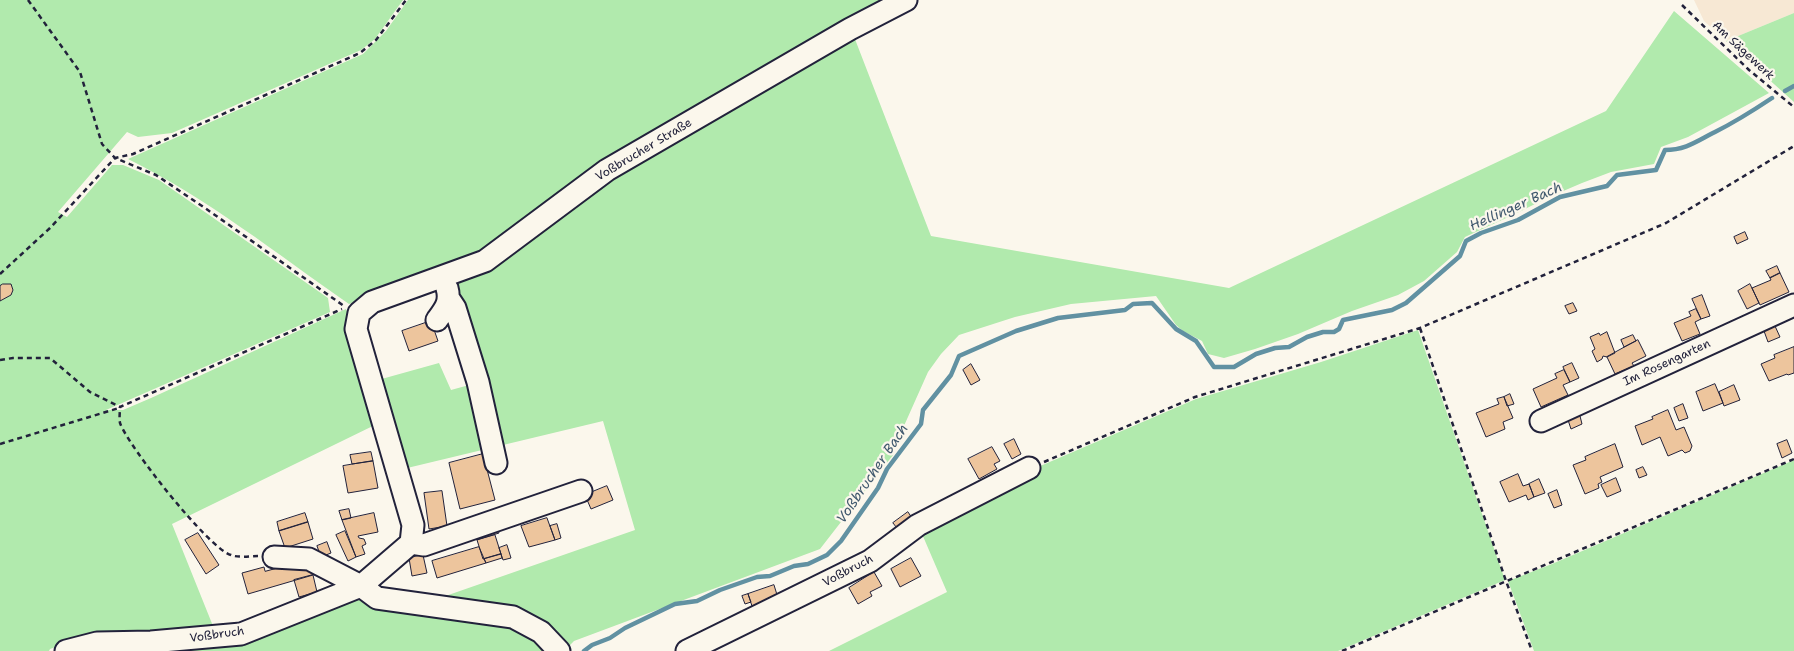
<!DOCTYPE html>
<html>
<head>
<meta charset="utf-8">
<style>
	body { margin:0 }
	canvas { display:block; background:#fbf7ec }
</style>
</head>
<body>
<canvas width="1794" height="651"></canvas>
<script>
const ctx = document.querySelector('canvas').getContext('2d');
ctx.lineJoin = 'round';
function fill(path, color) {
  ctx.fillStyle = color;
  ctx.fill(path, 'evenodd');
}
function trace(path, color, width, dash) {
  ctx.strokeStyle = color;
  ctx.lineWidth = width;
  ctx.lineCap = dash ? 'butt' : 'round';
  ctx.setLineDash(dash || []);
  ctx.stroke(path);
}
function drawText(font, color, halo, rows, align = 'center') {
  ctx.font = font + ' "Shantell Sans",sans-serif';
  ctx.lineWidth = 4.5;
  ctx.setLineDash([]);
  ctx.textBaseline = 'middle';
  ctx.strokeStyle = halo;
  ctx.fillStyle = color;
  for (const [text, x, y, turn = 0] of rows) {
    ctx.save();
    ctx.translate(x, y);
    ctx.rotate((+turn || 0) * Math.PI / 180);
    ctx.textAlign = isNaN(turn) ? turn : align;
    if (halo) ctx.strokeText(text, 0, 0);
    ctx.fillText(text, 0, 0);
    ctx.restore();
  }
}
const built = new Path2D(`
	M1694,0H1794V13L1726,41L1704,21Z`);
const green = new Path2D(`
	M0,0H403L375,39L361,50L172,133L138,137L127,132L58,212L67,217L112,165H123L159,180L328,298L330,312L106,410H123L151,398L346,309L354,329L379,423L172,524L215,631L77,639L50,649L49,651H0Z
	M408,0H892L493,247L349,304C277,254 207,198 128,159L363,54L386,31Z
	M1674,11L1769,93L1688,137L1661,147L1654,164L1611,172L1582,183L1547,198L1517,213L1465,237L1457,252L1424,281L1398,295L1352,311L1298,334L1255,349L1224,358L1208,354L1202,341L1183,331L1176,325L1156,296L1071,304L1015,317L959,335L941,354L928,372L895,446L893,455L820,549L574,641L565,650L552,634L434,600L635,530L603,421L403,469L378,380L439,363L451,390L480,382L455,278L568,205L853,34L931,236L1229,288L1606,111Z
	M1794,13V102L1726,41Z
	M1418,330L1505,580L1338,651H829L947,592L919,527L1031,470L1196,399L1321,362Z
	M1794,460V651H1534L1508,581L1552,564Z
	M361,594L511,620L556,651H73L217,639Z`);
const stream = new Path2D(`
	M1785,91L1794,86
	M584,651L592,645L610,638L625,628L675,604L697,601L720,590L757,577L770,576L794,566L808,564L827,555L841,541L878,488L887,469L921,424L923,410L951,375L959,356L1016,331L1058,318L1125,310L1133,304L1152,303L1176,329L1196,341L1214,367H1234L1256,354L1275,348L1289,347L1307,337L1323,332H1334L1339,329L1343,320L1392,310L1406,303L1460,256L1466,241L1481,233L1518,220L1560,197L1607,186L1617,175L1656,170L1665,150C1686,150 1697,141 1715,132C1735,122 1754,110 1772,98`);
const building = new Path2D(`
	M1745,232L1748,239L1737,244L1734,237Z
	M1777,266L1780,273L1770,278L1766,271Z
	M1780,273L1789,292L1760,305L1752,288L1771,280L1770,278Z
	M3,284H11L13,290L11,295L0,301V286Z
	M1750,284L1759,303L1747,309L1738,291Z
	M1702,295L1710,316L1701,319L1692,299Z
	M1573,303L1577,311L1569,314L1565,306Z
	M1696,309L1701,319L1695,322L1700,334L1682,341L1674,323L1691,316L1689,312Z
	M431,321L438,341L409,351L402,331Z
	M1775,326L1780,337L1768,342L1764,331Z
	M1607,332L1615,353L1607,357L1603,356L1602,359L1597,362L1592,351L1595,349L1590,337L1599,333L1600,335Z
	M1633,335L1636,341L1624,347L1621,340Z
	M1638,340L1646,356L1632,363L1634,366L1615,374L1607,357Z
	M1794,347V373L1788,375L1787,374L1769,381L1761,364L1775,358L1774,355Z
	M1572,363L1579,378L1570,382L1563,367Z
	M971,364L980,380L971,385L963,370Z
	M1564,370L1570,382L1563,385L1568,395L1541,407L1533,389L1557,378L1555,374Z
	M1715,384L1723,403L1703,411L1696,392Z
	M1734,385L1740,400L1724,406L1719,392Z
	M1510,394L1514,404L1507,406L1504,397Z
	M1504,397L1513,418L1503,422L1505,429L1486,437L1476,413L1499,404L1497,399Z
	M1683,404L1688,418L1679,421L1674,408Z
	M1668,410L1676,430L1684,427L1692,446L1690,451L1685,453L1682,450L1668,456L1660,437L1642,445L1635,426L1653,419L1652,417Z
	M1580,416L1582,424L1571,429L1568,420Z
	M1014,439L1021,454L1012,459L1004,444Z
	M1787,440L1792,453L1782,458L1777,444Z
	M1615,444L1623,467L1600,477L1602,482L1598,484L1599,488L1585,494L1573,465L1586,460L1585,457Z
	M992,447L1000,461L994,464L997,469L979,479L968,459Z
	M371,452L373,461L352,464L350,455Z
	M483,454L495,500L460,509L449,463Z
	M373,461L378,488L348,493L343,466Z
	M1643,467L1647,475L1639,478L1636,470Z
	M1518,474L1523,486L1529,484L1534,497L1528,500L1526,495L1509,502L1500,482Z
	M1616,478L1621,491L1607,497L1601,485Z
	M1539,479L1545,493L1534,497L1529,484Z
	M607,486L613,500L591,509L585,495Z
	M1557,490L1562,505L1554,508L1548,494Z
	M442,491L447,526L429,529L424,493Z
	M349,509L351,518L342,520L339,511Z
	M908,512L914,521L900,532L893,523Z
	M305,513L308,522L279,531L277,522Z
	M374,513L378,532L358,536L359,538L364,539L366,544L362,546L365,554L356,557L342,520Z
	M547,518L555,540L529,547L521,526Z
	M308,522L313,539L285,548L279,531Z
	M496,524L499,533L477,540L475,531Z
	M557,524L561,538L555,540L550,526Z
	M345,531L356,557L348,561L336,535Z
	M198,533L219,565L206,574L185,540Z
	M495,535L501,554L483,559L477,540Z
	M327,542L331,553L321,557L317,546Z
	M507,545L511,558L503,560L499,548Z
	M479,547L486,563L437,578L432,561Z
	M501,554L502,558L486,563L484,559Z
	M423,555L427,573L412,576L409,558Z
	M911,558L921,576L900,587L891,569Z
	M308,560L313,575L248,594L242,573L264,567L265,571Z
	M874,572L882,586L870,592L872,596L858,604L849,588Z
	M313,575L317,592L299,597L294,580Z
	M774,585L778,598L753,609L748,594Z
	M748,594L751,602L745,604L742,596Z`);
const path = new Path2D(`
	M28,0L80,72L102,144L115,158L156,175L205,208L344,306
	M1682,5L1749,70L1794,107
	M0,274L50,228L115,158L133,154L360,53L376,40L406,0
	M1420,328L1506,581L1532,651
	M0,360L13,358H50L90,392L120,407
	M0,444L119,408
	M1044,462L1195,397L1420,328L1666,223L1794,146
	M258,556C250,556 238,558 231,555C209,549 128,446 120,423C119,418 120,412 120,407L342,309
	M1342,651L1794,459`);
const minor = new Path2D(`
	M449,299L455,308L478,382L496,463
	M437,320C445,309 451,302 447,288
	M1541,421L1794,305
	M411,543L424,545L581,491
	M274,557L309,559L361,586L377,598L513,617L541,632L559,651
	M66,651L97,643L151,642L241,634L361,586L411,543L413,525L356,329L359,313L372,302L485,261L607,170L850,29L906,0
	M687,651L870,561L918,525L1029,468`);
const streetNames = [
	["Am Sägewerk",1743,51,43],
	["Voßbrucher Straße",644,150,-31],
	["Im Rosengarten",1667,363,-25],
	["Voßbruch",848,571,-28],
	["Voßbruch",217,635,-8]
];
const waterNames = [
	["Hellinger Bach",1516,207,-24],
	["Voßbrucher Bach",873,474,-56]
];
fill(built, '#f7e8d4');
fill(green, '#b1eaad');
trace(stream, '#6191a2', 4.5);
fill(building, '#edc59d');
trace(building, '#22223b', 1);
trace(minor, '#22223b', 25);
trace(path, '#22223b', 2.5, [5, 4]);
trace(minor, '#fbf7ec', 21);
drawText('12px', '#22223b', '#fbf7ec', streetNames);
drawText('italic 14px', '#425a6f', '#fbf7ec', waterNames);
</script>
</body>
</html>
